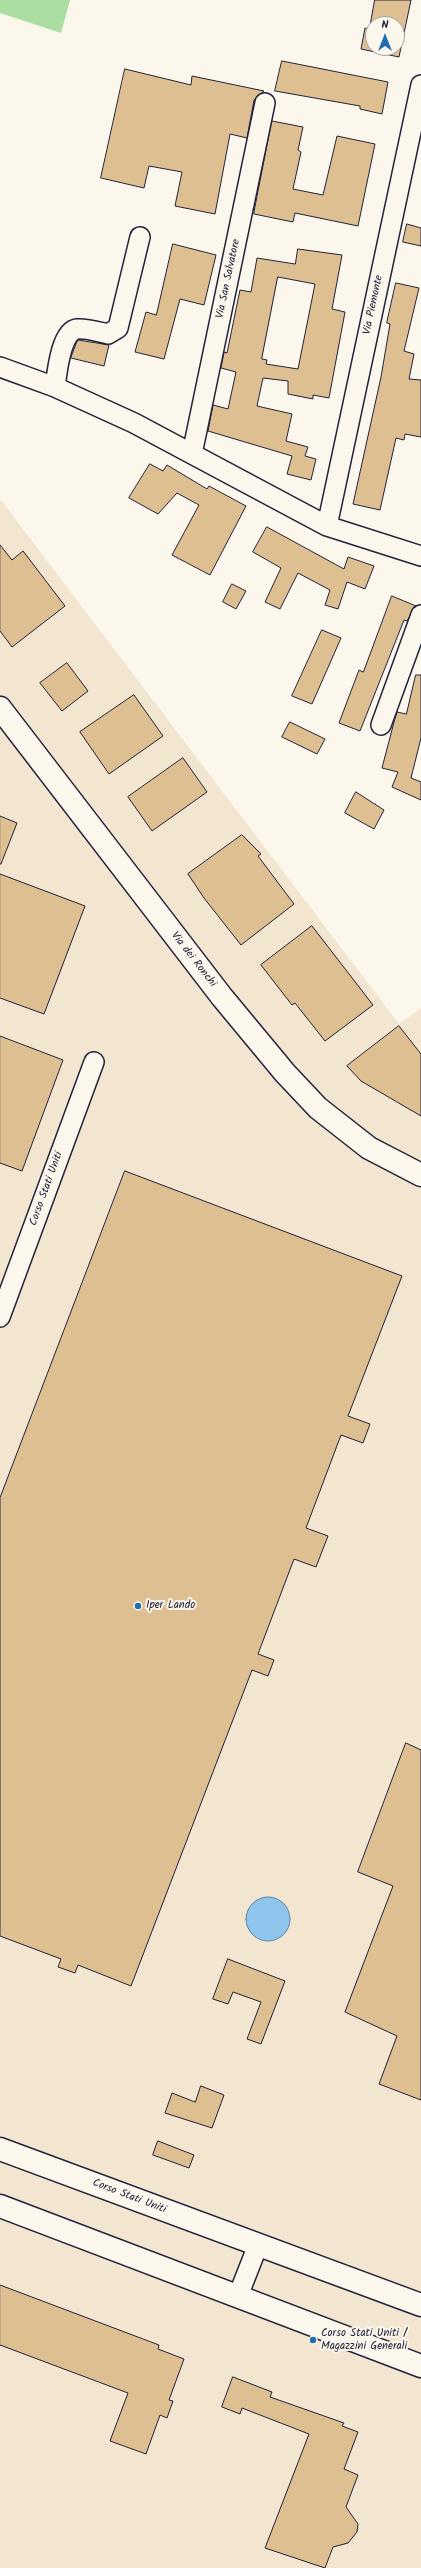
<!DOCTYPE html>
<html>
<head>
<meta charset="utf-8">
<style>
	body { margin:0 }
	#map { position:relative; width:421px; height:2568px; overflow:hidden; background:#fbf7ec; font-family:Kalam,sans-serif }
	canvas { display:block }
	.north { position:absolute; left:365px; top:16px; width:40px; height:40px; box-sizing:border-box; background:#fbf7ec; border:1px solid #a4a2a5; border-radius:50%; rotate:0deg; font-size:11px; font-weight:700; line-height:16px; text-align:center; color:#22223b }
	.north::after { content:''; display:block; margin:auto; width:14px; height:18px; background:#1f6fb2; clip-path:polygon(50% 0,100% 100%,50% 72%,0 100%) }
</style>
</head>
<body>
<div id="map">
<canvas width="421" height="2568"></canvas>
<div class="north">N</div>
</div>
<script>
const ctx = document.querySelector('canvas').getContext('2d');
ctx.lineJoin = 'round';
function fill(path, color) {
  ctx.fillStyle = color;
  ctx.fill(path, 'evenodd');
}
function trace(path, color, width, dash) {
  ctx.strokeStyle = color;
  ctx.lineWidth = width;
  ctx.lineCap = dash ? 'butt' : 'round';
  ctx.setLineDash(dash || []);
  ctx.stroke(path);
}
function drawText(font, color, halo, rows, align = 'center') {
  ctx.font = font + ' Kalam,sans-serif';
  ctx.lineWidth = 4;
  ctx.setLineDash([]);
  ctx.textBaseline = 'middle';
  ctx.strokeStyle = halo;
  ctx.fillStyle = color;
  for (const [text, x, y, turn = 0] of rows) {
    ctx.save();
    ctx.translate(x, y);
    ctx.rotate((+turn || 0) * Math.PI / 180);
    ctx.textAlign = isNaN(turn) ? turn : align;
    if (halo) ctx.strokeText(text, 0, 0);
    ctx.fillText(text, 0, 0);
    ctx.restore();
  }
}
const built = new Path2D(`
	M0,499L399,1024L421,1008V2568H0Z`);
const green = new Path2D(`
	M0,0H70L61,33L0,13Z`);
const water = new Path2D(`
	M246 1919a22 22 0 1 1 44 0a22 22 0 1 1-44 0Z`);
const building = new Path2D(`
	M375,0H411L399,57L361,49L365,28L369,29ZM373,24H397V48H373Z
	M282,61L388,82L382,114L360,109V106L275,91Z
	M125,69L191,85L192,76L264,91L254,100L247,138L230,134L215,214L175,206L182,172L149,166L144,188L101,178Z
	M272,121L303,127L298,150L301,152L293,189L323,195L337,136L375,144L358,226L295,213L293,222L254,214Z
	M407,224L421,228V246L403,242Z
	M173,244L216,255L204,305L180,299L164,359L135,352L146,312L156,315Z
	M298,249L342,255L332,309L345,312L329,398L313,395V399L288,394V381L263,378L257,406L292,414L286,441L308,447L305,456L316,459L311,480L287,474L292,456L208,431L213,405L228,409L236,372L221,368L224,352L227,353L240,290L251,292L257,258L295,264ZM278,277L315,284L298,369L266,364L267,360L262,359Z
	M396,283L419,288L404,351L414,354L409,379L421,380V437L405,434L404,440L396,438L380,510L353,504L381,377L390,324L387,323Z
	M78,340L109,345L104,366L71,358Z
	M150,464L163,471L167,465L207,489L209,486L246,506L210,575L172,555L199,505L177,493L158,514L129,498Z
	M267,527L344,569L348,557L374,566L365,589L347,582L338,609L325,605L330,590L298,573L280,609L265,602L281,568L253,552Z
	M0,545L12,560L23,551L65,606L12,647L0,631Z
	M232,584L246,591L236,609L223,602Z
	M392,596L416,606L407,621L404,620L360,731L339,723L359,670L363,672Z
	M322,630L341,638L312,704L292,696Z
	M67,663L88,691L62,711L40,683Z
	M416,675H421V738L411,778L421,782V800L392,787L398,772L382,768L394,722L397,712L406,714Z
	M134,695L163,736L109,774L80,732Z
	M290,722L325,739L317,754L282,737Z
	M183,758L207,792L152,831L128,797Z
	M356,792L384,810L374,829L345,813Z
	M0,816L17,823L1,864H0Z
	M242,835L261,854L258,856L294,904L241,945L204,898L188,874Z
	M0,874L85,906L44,1014L0,998Z
	M312,926L373,1005L325,1041L295,1003L292,1005L261,965Z
	M399,1026L421,1054V1116L361,1081L347,1066Z
	M0,1036L63,1060L22,1171L0,1163Z
	M125,1171L402,1276L348,1416L370,1424L363,1443L341,1435L306,1528L328,1536L316,1567L294,1559L258,1654L274,1660L268,1676L252,1670L131,1986L78,1965L75,1973L58,1967L61,1959L0,1936V1498Z
	M406,1743L421,1750V2100L379,2084L397,2036L345,2012L393,1886L358,1872Z
	M228,1959L285,1981L261,2044L247,2039L261,2002L233,1992L228,2004L213,1999Z
	M201,2086L224,2095L212,2128L165,2113L172,2093L195,2102Z
	M158,2141L194,2155L189,2168L153,2155Z
	M0,2285L159,2345L158,2349L184,2359L169,2400L173,2401L167,2418L160,2415L146,2454L110,2441L128,2393L0,2345Z
	M233,2377L272,2392L270,2397L344,2423L342,2426L358,2432L344,2469L358,2475L346,2507L358,2524L357,2532L348,2543L333,2547L325,2568L265,2548L309,2434L242,2408L240,2414L222,2407Z`);
const street = new Path2D(`
	M0,367L55,387L134,423L327,526L421,556
	M55,387C57,373 61,331 77,329C86,328 99,332 108,334L118,328L140,237
	M192,454L265,103
	M327,526L421,85
	M381,725L421,615
	M0,1317L94,1062
	M238,2296L258,2245`);
const secondary = new Path2D(`
	M0,708L222,997L285,1073L318,1108L369,1148L421,1175`);
const primary = new Path2D(`
	M0,2149L421,2305
	M0,2206L421,2366`);
const markers = [
	[138,1606,4,"#1f6fb2"],
	[313,2340,4,"#1f6fb2"]
];
const streetNames = [
	["Via San Salvatore",229,279,-78],
	["Via Piemonte",374,305,-78],
	["Via dei Ronchi",193,960,52],
	["Corso Stati Uniti",47,1189,-70],
	["Corso Stati Uniti",129,2197,21]
];
const poiNames = [
	["Iper Lando",146,1606],
	["Corso Stati Uniti /",321,2334],
	["Magazzini Generali",321,2347]
];
fill(built, '#f2e6d1');
fill(green, '#aadfa1');
fill(water, '#8fc4ed');
trace(water, '#6383a6', 1);
fill(building, '#debf91');
trace(building, '#22223b', 1);
trace(street, '#22223b', 22);
trace(secondary, '#22223b', 25);
trace(primary, '#22223b', 25);
trace(street, '#fbf7ec', 19);
trace(secondary, '#fbf7ec', 22);
trace(primary, '#fbf7ec', 22);
for (const [x, y, r, color] of markers) {
  const dot = new Path2D();
  dot.arc(x, y, r, 0, 2 * Math.PI);
  ctx.fillStyle = color;
  ctx.fill(dot);
  trace(dot, '#fbf7ec', 1.5);
}
drawText('11px', '#22223b', '#fbf7ec', streetNames);
drawText('11px', '#22223b', '#fbf7ec', poiNames, 'left');
</script>
</body>
</html>
